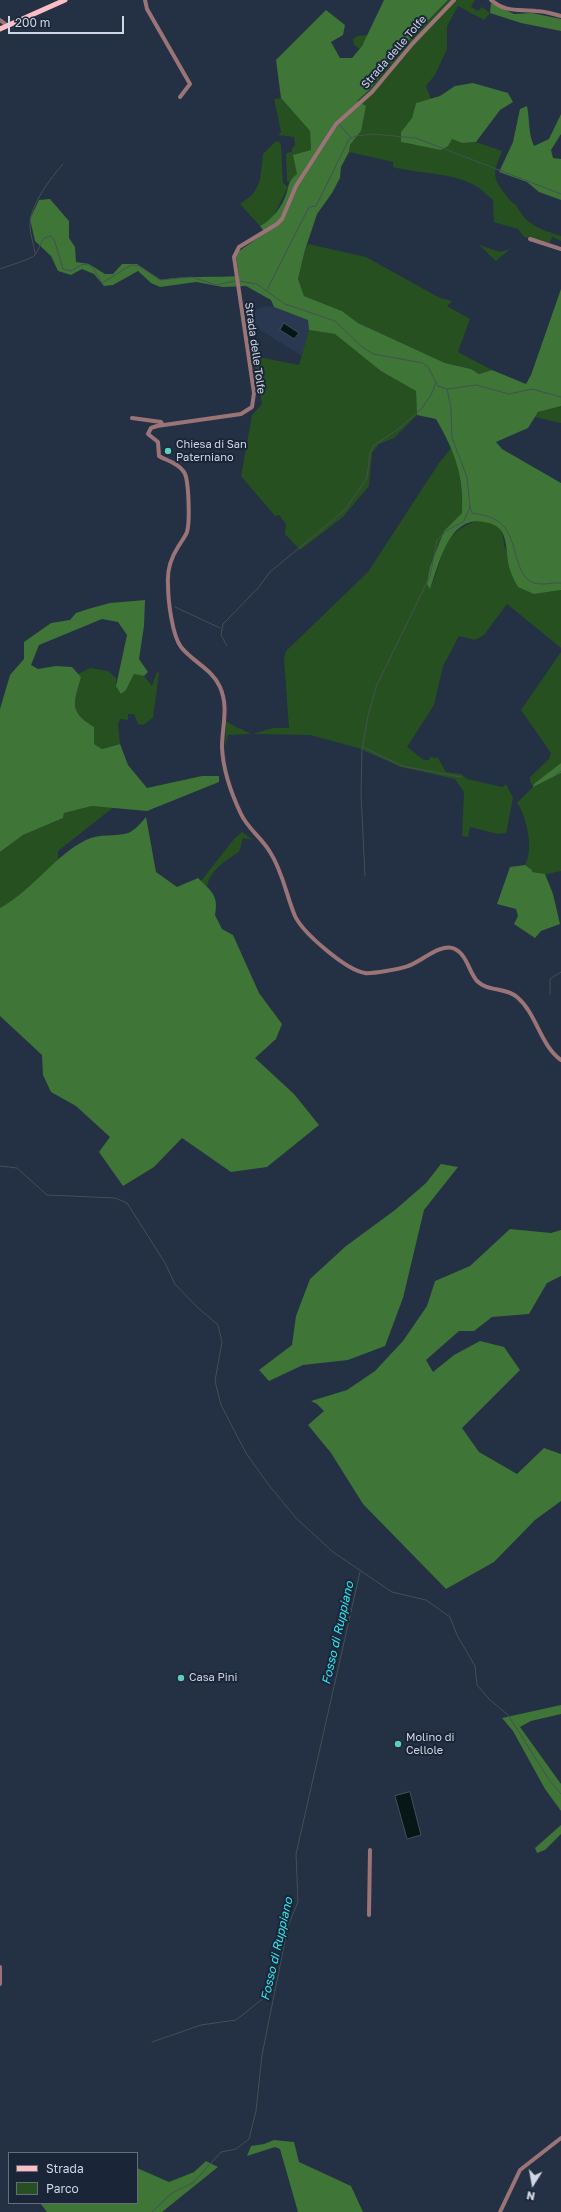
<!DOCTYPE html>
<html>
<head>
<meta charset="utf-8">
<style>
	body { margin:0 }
	#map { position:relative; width:561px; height:2212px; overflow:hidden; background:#243043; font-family:"Golos Text",sans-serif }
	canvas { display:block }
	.legend { position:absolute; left:8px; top:2152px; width:130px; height:52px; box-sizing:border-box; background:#1a2638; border:1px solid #636d7d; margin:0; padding:5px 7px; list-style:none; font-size:12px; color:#d0d7e4 }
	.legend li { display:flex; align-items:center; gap:8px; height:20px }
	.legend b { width:20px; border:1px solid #636d7d }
	.north { position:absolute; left:513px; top:2164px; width:40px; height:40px; -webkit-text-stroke:3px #1a2638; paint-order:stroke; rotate:191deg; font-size:11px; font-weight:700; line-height:16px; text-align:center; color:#d0d7e4 }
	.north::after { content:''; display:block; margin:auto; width:14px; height:18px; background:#d0d7e4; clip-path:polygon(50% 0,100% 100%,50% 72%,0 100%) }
	.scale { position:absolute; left:8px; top:16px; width:116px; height:18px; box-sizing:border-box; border:2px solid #d0d7e4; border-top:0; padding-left:5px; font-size:12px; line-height:14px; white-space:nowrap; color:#d0d7e4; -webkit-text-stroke:3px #1a2638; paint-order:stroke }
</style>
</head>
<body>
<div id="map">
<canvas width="561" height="2212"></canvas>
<ul class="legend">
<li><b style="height:5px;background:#fdbdc4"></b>Strada</li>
<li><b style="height:11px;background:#265020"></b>Parco</li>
</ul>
<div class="north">N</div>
<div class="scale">200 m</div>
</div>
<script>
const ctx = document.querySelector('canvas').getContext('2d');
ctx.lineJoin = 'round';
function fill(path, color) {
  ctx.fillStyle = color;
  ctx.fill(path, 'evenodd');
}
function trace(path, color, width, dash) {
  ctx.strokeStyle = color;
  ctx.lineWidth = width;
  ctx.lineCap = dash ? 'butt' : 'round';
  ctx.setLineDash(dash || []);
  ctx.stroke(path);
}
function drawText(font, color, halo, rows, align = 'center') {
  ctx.font = font + ' "Golos Text",sans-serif';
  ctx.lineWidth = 4;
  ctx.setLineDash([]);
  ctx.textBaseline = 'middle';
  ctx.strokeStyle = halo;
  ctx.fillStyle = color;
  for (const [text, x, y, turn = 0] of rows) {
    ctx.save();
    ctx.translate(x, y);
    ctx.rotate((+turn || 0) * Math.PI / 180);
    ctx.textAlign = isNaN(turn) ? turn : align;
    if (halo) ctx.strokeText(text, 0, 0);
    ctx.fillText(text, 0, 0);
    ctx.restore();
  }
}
const built = new Path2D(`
	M265,306L274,307L308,320L309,330L302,356L257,328L250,319L256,309Z`);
const green = new Path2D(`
	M448,0H475L471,7L478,11L482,7L490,13L484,20L458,6L447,26V49L435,75L426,86L431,99L416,103L412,118L401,132L407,144L421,145L441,150L451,139L462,143L476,142L502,151C494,172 491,176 505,194C509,199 511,202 516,205C527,226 540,229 561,236V241L552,237L550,243L524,237L518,229L494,222L493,200C487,196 482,189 476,186C451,172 420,174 393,167V162L349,152L350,145L361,131L356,101L370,89L407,42Z
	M368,35L360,49L354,45L353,39L358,36Z
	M281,98L310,131L311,150L297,174L289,182L287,181L286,153L292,152V148L295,146L294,137L278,135L281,132L274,99Z
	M276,141L280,142L281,146L283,183L288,187L272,219L260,226L240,204L252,195L256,189L260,180L263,154Z
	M308,244L366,257L440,298L452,301L447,306L470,319L458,352L492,370L479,374L471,369L445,363L358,323L342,311L304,296L298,279L305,250Z
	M479,245L500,252L510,249L496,261Z
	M309,330L335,334L416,391L417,415L394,438L379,444L372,453L369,486L343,517L300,550L285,534L286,524L279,515L275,516L241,476L252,415L262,404L253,356L299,365Z
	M561,406V423L535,417C540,407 551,408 561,406Z
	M452,447C459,468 463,490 462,513L444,531L430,567L429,589C438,575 439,557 447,543C456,527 490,508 502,532C504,537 503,544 506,550C512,565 525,580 534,594L561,590V648L507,604L484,635L475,640L459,636L443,666L434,705L407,747L424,760H429L430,757L438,758L446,772L461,774L467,779L502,787L506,784L513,798L506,833L498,834L470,827L468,837L462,836L464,792L455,779L401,767L358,748L310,735L253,734L273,728H289L284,659L286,651L368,572L439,463Z
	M561,652V763L534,786L561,773V871L543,875L532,872V870L525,865C534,849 527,817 517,803L533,787L530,781V777L549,759L551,753L521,710Z
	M90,668L108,671L116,678V686L126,690L134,674L144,676L152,686L157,672L159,673L153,718L143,725L138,724L134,714H128V720L120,719L118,725L120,744L102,749L94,744V727C68,711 74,703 81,677L78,674Z
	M226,721C234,727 242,729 251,734L228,735L225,747Z
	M92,806L114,807L58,851V862L15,900L0,908V852L23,835L63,818L64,813Z
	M242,832L253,840L243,838L239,852C226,860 209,871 207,887L201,881L234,839Z`);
const forest = new Path2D(`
	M384,0H448L407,42L370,89L357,101L366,106L361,131L350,145L349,152L341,167L340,178L332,193L317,214L305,250L298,279L304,296L342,311L358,323L445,363L471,369L479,374L492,370L526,384L531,375L561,289V406L538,412L528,428L496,442L502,449L561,483V590L534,594L518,587C515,582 512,576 510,570C506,559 508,542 502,532C498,525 490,523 484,522C448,515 439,566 430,589L427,584L430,567L444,531L462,513C464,475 454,450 436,419L417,415L416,391L381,371L335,334L309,330L308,320L274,307L271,300L246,286L223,287L196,282L160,287L151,283L138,271L113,285L104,286L94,274L82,269L71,275L58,271L51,256L35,241L30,219L39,200L50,199L69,221V238L75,247L76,262L89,264L105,274H113L122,264H137L161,280C187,275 213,278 239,276L236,256L239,251L265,233L260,226C273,219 282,207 287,192C289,184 289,180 297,174L293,155L311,150L310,131L281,98L276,60L326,10L345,25L343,35L331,42L340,58H352L362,46Z
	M491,3L514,14L532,13L561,19V31L521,23L490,13Z
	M473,83L508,93L513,102L500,110L476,142L462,143L452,139L448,146L441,150L401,142V132L412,118L416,103L440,96L455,86Z
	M527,106C530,120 528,133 534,146L549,139L561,114V134L551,150L553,158L561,159V200L539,192L527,182L499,172L513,142L520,109Z
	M145,600L144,626L139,659L148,672L144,676L134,674L126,690L121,694L116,686L127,635L118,622L102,619L39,645L31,665L38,669L56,666L72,667L81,677C74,703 68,711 94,727V744L102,749L120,744L128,765L147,788L202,776H219V782L147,811L92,806L64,813L63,818L23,835L0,852V709L10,675L24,659V642L51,623L70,620L76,613L88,609L110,603Z
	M561,763V773L533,787L534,784Z
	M146,817L156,872L177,887L198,878C211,891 219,895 215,915L222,929L233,935L259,993L282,1024L276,1039L255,1058L294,1094L319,1125L267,1167L231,1172L182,1138L154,1167L123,1186L99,1152L110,1137L76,1106L51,1092L43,1075L42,1055L0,1016V908C32,891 56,854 86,840C101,833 114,837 128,833C134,831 142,822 146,817Z
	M525,865L532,870V872L545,874L553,894L560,924L541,931L535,938L514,924L518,916L516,909L497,904L510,867Z
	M441,1164L458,1167L424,1210L403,1298L385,1346L348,1360L303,1365L269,1381L259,1370L292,1345L296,1316L310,1279L346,1246L395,1210L426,1183Z
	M510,1229L551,1233L561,1230V1276L547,1283L529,1314L492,1317L474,1331H459L426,1360L433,1372L454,1355L480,1341L504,1347L520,1370L462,1428L479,1452L517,1474L544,1448L561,1454V1501L535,1520L494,1562L446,1589L363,1504L331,1453L308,1425L324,1411L317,1404L311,1401L347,1390L375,1371L403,1341L427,1306L435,1281L470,1266Z
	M561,1705V1714L531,1721L520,1727L561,1784V1811L545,1789L513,1731L502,1718Z
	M561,1825V1834L545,1850L537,1853L535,1848Z
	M274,2140L294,2142L299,2162L351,2186L363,2212H298L280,2149L275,2147L247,2156L251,2146L264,2144Z
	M206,2161L218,2167L162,2212H47L40,2203H137V2168L169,2182L194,2172Z`);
const water = new Path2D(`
	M284,323L299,333L294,339L280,330Z
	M410,1792L421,1835L407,1839L395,1796Z`);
const stream = new Path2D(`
	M339,124L351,138
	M35,253C34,244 30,235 30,226C29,206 51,178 63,164
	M0,269C8,266 31,259 35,255C39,250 40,243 44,238L50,236L54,239L63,269L71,271L81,265L88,264L93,268L102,283L131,265L139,266L160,280L192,277L216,285L235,281
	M239,281L257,284L285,304L335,321L361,346L373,354L423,363L428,367L438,386L447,389L451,408L452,438L467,477L470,507L472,513C482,515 491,516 499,522C518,536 513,570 530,581C540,587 551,582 561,583
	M267,290L309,207L316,206L349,139L356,136L373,134L416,138L561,194
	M448,389L476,385L509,394L532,389L561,397
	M175,607L220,628
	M227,646L221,635L223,624L258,588L270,572L345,510L367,478L370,453L373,446L401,427L422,408L431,395L436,383
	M363,747L402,766L461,777
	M556,775L561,771
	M365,876L361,794L362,750L368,716L376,687L430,576L437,540L446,531L464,521L470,507
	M550,994V979L561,972
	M0,1166L17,1168L47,1195L115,1198L127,1203L165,1263L175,1284L197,1307L218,1325L222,1342L215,1381L221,1405L246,1453L268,1484L296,1518L333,1552L392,1592L426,1600L450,1617L457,1635L475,1666L477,1685L489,1699L508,1715L550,1781L561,1794
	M152,2042L201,2025L236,2020L275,1989
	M152,2212L172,2193L193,2183L221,2152L236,2149L249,2139L256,2111L262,2055L288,1926L298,1902L296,1854L360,1572`);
const minor = new Path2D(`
	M145,0L147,9L190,84L180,97
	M454,0L413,43L372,92L336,124L296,186L282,219L277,224L239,247L234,257L254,393L252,407L241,414L157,426L151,428L148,434L158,442L159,456C167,461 177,462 184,472C189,479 190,522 187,532C185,537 181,542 178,547C171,558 167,571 168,584C168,600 172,635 181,647C193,662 212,669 220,687C229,707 222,727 222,747C223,770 231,793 241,814C248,829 262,838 270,852C283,872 286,895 295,916C303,933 346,970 365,973C371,974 401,969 408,966C421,962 441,942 455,949C467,955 469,972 477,981C488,992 506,987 517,997C537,1014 540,1045 561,1060
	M491,0C506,13 519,9 536,11C545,11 553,14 561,16
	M0,20L8,26
	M530,239L561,249
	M132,418L161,422L163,425
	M369,1915L370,1850
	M0,1967V1984
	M500,2212L520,2170L561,2138`);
const major = new Path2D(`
	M0,29L65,0`);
const markers = [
	[168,451,4,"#5dceb8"],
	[181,1678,4,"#5dceb8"],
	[398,1744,4,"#5dceb8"]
];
const streetNames = [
	["Strada delle Tolfe",394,52,-49],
	["Strada delle Tolfe",255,348,82]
];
const poiNames = [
	["Chiesa di San",176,445],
	["Paterniano",176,458],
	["Casa Pini",189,1678],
	["Molino di",406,1738],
	["Cellole",406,1751]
];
const waterNames = [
	["Fosso di Ruppiano",338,1633,-77],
	["Fosso di Ruppiano",277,1949,-77]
];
fill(built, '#2a3951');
fill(green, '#265020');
fill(forest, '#3f7537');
fill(water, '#071718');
trace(water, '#435155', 1);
trace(stream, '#435155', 1);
trace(minor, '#9b7478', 4);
trace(major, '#fdbdc4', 5);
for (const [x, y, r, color] of markers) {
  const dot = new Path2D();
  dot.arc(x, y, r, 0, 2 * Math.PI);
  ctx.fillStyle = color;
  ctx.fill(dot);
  trace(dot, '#1a2638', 1.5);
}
drawText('11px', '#d0d7e4', '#1a2638', streetNames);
drawText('11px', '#d0d7e4', '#1a2638', poiNames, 'left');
drawText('italic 12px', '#2eeaf0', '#1a2638', waterNames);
</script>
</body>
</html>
